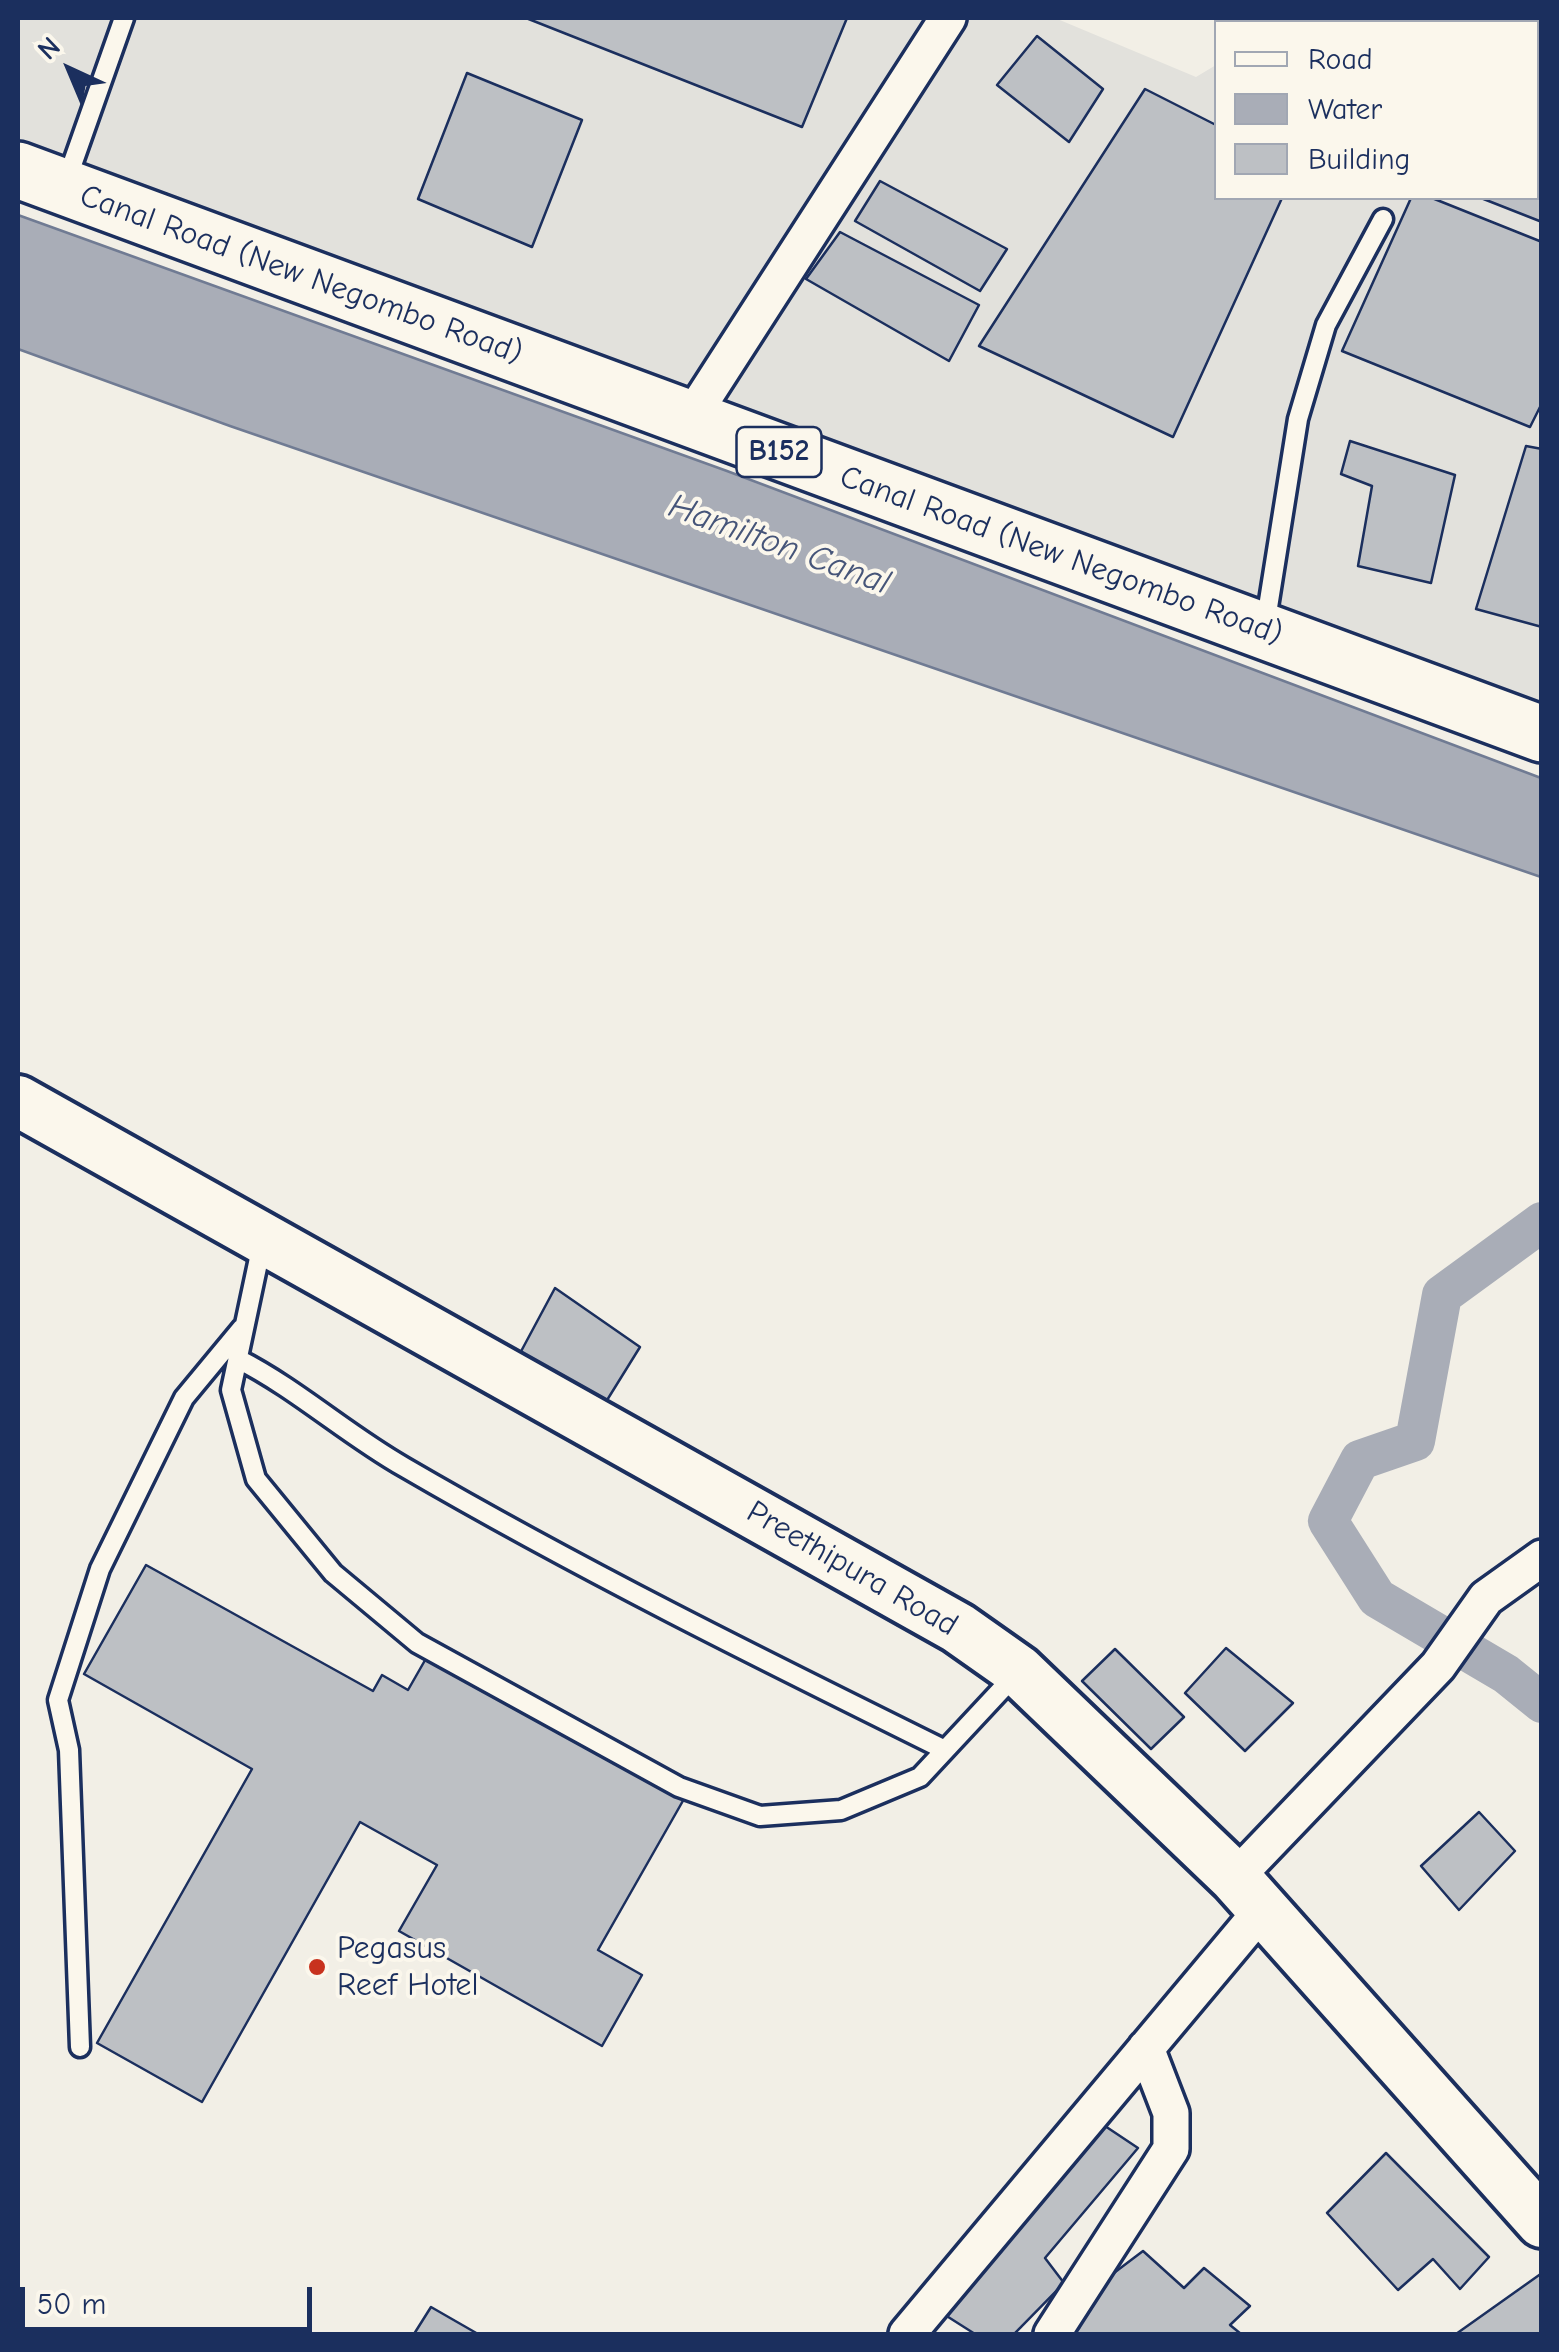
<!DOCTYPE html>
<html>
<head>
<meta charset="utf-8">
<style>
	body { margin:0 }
	#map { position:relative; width:1559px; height:2352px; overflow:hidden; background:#f2efe6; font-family:"Comic Neue",sans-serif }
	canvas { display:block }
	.frame { position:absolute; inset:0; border:20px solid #1b2f5e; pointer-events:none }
	.legend { position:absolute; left:1214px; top:20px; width:325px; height:180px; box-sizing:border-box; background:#fbf7ec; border:2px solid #a1a7b3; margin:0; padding:12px 18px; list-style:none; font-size:30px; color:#1b2f5e }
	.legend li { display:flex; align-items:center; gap:20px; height:50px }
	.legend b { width:50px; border:2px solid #a1a7b3 }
	.north { position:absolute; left:20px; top:20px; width:100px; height:100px; -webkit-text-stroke:8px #fbf7ec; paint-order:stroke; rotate:316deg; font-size:28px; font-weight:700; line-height:40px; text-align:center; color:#1b2f5e }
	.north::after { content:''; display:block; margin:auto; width:35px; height:45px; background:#1b2f5e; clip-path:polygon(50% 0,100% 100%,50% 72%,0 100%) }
	.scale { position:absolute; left:20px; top:2287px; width:292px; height:45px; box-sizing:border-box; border:5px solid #1b2f5e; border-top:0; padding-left:12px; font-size:30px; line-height:35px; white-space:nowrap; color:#1b2f5e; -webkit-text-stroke:8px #fbf7ec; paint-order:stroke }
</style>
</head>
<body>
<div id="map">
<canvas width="1559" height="2352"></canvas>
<div class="frame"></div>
<ul class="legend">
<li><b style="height:12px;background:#fbf7ec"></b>Road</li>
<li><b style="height:28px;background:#a9adb7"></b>Water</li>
<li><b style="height:28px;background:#bdc0c4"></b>Building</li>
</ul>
<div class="north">N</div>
<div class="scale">50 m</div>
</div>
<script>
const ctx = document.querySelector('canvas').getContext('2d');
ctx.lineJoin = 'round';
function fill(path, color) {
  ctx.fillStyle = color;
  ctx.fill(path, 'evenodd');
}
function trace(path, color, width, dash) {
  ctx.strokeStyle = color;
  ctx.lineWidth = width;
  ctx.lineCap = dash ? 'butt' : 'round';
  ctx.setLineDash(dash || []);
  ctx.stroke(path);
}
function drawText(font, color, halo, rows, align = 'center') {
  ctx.font = font + ' "Comic Neue",sans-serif';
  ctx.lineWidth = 8;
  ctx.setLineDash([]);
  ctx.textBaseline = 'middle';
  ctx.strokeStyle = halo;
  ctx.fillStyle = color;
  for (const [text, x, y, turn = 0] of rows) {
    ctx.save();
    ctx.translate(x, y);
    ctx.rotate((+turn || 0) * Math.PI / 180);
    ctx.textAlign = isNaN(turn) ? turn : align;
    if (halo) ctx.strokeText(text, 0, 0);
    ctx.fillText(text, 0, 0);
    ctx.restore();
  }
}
const built = new Path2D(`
	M18,18H1055L1196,77L1216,65V198H1536V22H1291L1300,18H1541V712L18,150Z`);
const water = new Path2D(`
	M18,215L727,471L1541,778V877L230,426L18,349Z`);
const canal = new Path2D(`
	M1542,1222L1442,1295L1415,1441L1360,1460L1328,1521L1377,1598L1506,1674L1542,1703`);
const building = new Path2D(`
	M526,18H847L802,127Z
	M1037,36L1103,89L1069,142L997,85Z
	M467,73L582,120L532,247L418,199Z
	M1145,89L1216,125V198H1282L1173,437L979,346Z
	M1536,131L1542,132V222L1481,198H1536Z
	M880,181L1007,249L980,291L855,221Z
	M1411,198H1432L1542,242V403L1530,427L1342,351Z
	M840,232L979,305L949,361L806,279Z
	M1350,441L1455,475L1431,583L1358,566L1372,486L1341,474Z
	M1526,446L1542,449V627L1476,609Z
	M555,1288L640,1347L604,1405L518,1357Z
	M146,1565L373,1691L382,1675L408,1690L428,1655L684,1799L598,1950L642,1975L602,2046L399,1931L437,1865L360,1822L202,2102L97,2043L252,1769L84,1674Z
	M1226,1648L1293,1703L1245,1751L1185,1693Z
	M1115,1649L1184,1717L1151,1749L1082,1681Z
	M1479,1812L1515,1851L1459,1910L1421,1866Z
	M1096,2120L1138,2148L1045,2258L1064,2283L1014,2334H975L923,2301Z
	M1386,2153L1489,2257L1460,2289L1433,2259L1398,2290L1327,2213Z
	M1143,2251L1184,2288L1204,2268L1250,2306L1230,2325L1241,2334H1072L1079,2328L1098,2285Z
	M1542,2273V2334H1456Z
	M431,2307L478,2334H414Z`);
const lane = new Path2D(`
	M66,182L124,18
	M1265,626L1298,419L1326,325L1383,219
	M262,1244L231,1390L256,1479L333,1573L417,1643L679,1787L760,1816L841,1810L920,1777L1015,1675
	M238,1359C297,1389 346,1434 404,1467C579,1569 763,1660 945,1750
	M80,2047L69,1750L58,1700L100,1569L184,1398L242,1328`);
const street = new Path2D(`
	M690,419L948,18
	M1235,1878L1438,1666L1486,1598L1542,1558
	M907,2334L1262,1910
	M1052,2334L1171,2149V2113L1146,2048`);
const secondary = new Path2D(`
	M18,1101L958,1628L1019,1671L1235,1878L1542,2222`);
const primary = new Path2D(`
	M18,170L1542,734`);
const markers = [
	[317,1967,10,"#c8321e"]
];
const shields = [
	[779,452,85]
];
const shieldNames = [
	["B152",779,452]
];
const streetNames = [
	["Canal Road (New Negombo Road)",301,275,20],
	["Canal Road (New Negombo Road)",1061,556,20],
	["Preethipura Road",852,1569,30]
];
const poiNames = [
	["Pegasus",337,1949],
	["Reef Hotel",337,1986]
];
const waterNames = [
	["Hamilton Canal",779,545,20]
];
fill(built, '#e2e1dc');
fill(water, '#a9adb7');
trace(water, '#707b93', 2.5);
trace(canal, '#a9adb7', 40);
fill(building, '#bdc0c4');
trace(building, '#1b2f5e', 2.5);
trace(lane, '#1b2f5e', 25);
trace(street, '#1b2f5e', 42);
trace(secondary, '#1b2f5e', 58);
trace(primary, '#1b2f5e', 62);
trace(lane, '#fbf7ec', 18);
trace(street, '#fbf7ec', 35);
trace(secondary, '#fbf7ec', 50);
trace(primary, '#fbf7ec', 55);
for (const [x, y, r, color] of markers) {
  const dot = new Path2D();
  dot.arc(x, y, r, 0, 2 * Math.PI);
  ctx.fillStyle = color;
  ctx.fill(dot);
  trace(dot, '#fbf7ec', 4);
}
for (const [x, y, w] of shields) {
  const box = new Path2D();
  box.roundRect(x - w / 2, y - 25, w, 50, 8);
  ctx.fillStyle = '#fbf7ec';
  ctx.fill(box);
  trace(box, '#1b2f5e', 2.5);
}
drawText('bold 30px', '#1b2f5e', null, shieldNames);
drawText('32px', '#1b2f5e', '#fbf7ec', streetNames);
drawText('32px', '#1b2f5e', '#fbf7ec', poiNames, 'left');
drawText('italic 35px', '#465579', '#fbf7ec', waterNames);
</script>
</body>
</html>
